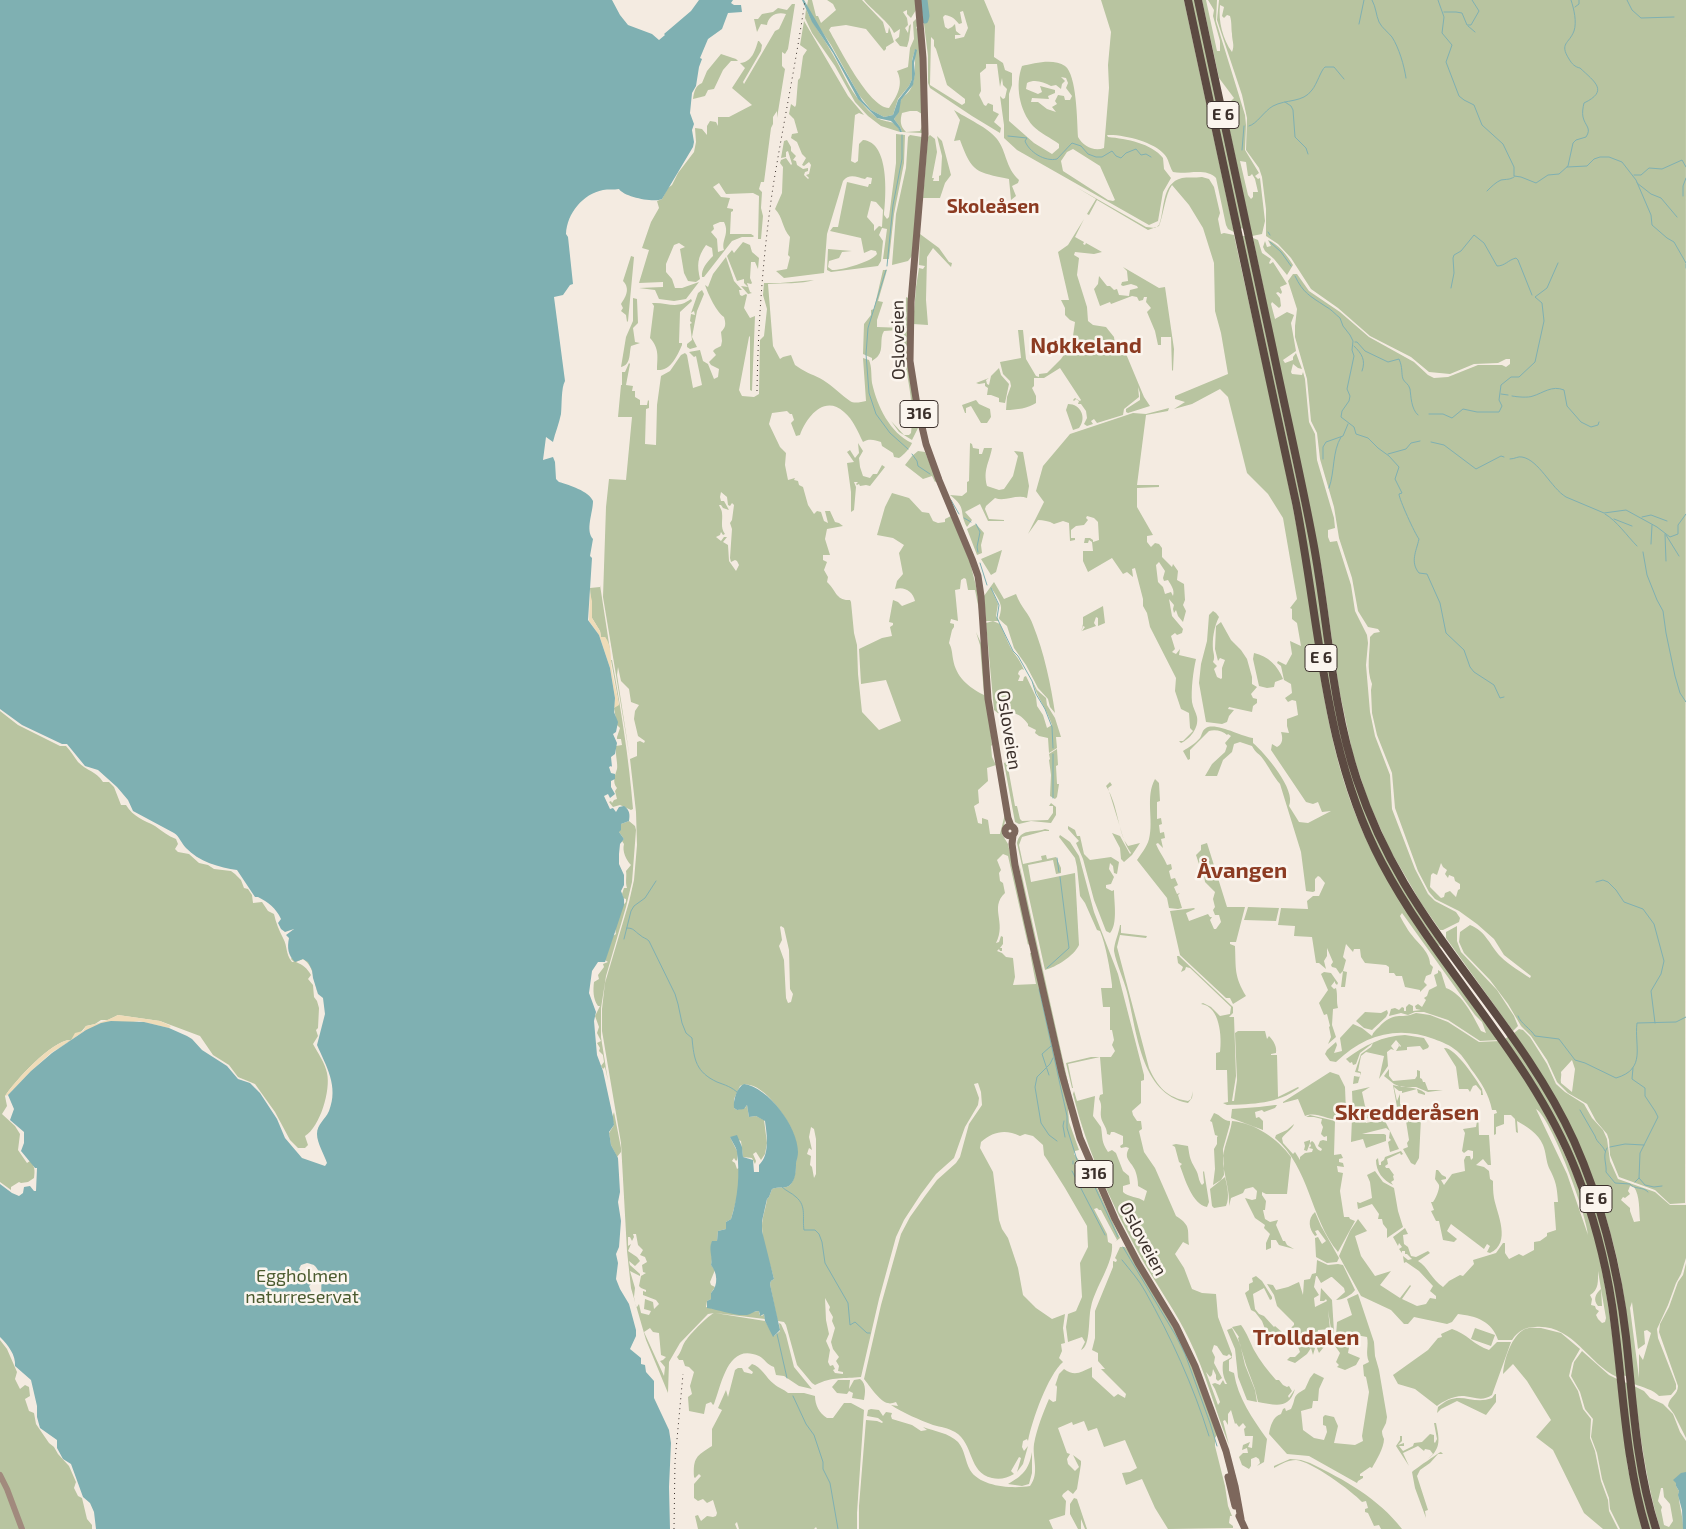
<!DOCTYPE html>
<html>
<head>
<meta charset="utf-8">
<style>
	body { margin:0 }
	canvas { display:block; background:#f4ebe1 }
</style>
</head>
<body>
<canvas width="1686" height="1529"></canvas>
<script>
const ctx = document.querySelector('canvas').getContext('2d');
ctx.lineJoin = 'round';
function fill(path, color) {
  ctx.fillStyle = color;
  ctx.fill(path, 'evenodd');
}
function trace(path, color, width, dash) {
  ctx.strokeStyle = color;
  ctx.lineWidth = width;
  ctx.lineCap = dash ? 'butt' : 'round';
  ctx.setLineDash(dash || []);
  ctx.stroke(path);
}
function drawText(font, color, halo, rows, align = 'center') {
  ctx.font = font + ' "Exo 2",sans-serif';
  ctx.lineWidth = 5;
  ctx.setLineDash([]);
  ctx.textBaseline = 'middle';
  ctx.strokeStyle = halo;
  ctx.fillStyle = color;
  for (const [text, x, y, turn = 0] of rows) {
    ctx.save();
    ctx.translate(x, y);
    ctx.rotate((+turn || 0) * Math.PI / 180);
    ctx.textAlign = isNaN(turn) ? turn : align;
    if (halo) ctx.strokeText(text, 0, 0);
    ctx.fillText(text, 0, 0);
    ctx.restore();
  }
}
const green = new Path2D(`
	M808,0H812L816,16H818L821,23L836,10L833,4L827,0H862L883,22L886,33H888L889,27L894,42L886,47V49L884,51L866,29L846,25L831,27L829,30C838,45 869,108 889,108C897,96 904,85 897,71L908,67L910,48L914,39L913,22L916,19L918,24L916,28L918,29L921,60L922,133L902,132L900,127L894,119C900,111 897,107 901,100C903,96 909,93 911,88C916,81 915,59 915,50L912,60V79L909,86L898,99L893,115L884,117L871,110L859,95L831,45L816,23L807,6ZM910,111H917L922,114V126L920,131L906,132C900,126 900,121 902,113Z
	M864,0H915L916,10L911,18L907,14V10L903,12L907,18L908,25L905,28L908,33L909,26L911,24L909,40L907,47L900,46L895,40L899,37L900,29L894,33C890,23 872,10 864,0Z
	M921,0H984L995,26L994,57L1003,63L1005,70L1012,73V85L1009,94V121L1034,143L1052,154L1059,148V144C1051,138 1040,133 1033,126C1019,110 1015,85 1022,66C1034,63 1054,58 1065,66C1077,75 1077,121 1078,137C1083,146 1094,152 1104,148L1109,88L1108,65L1111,32L1101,0H1184L1234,232L1228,229L1226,225L1216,178C1206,167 1186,175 1173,172C1169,166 1169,159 1164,154C1154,142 1123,134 1107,135L1108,137C1127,139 1151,143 1163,158L1164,169L1171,178L1163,192L1158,221L1149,225L1017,150L1004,138V125L1000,96L1003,99L1005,98L1007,89L1003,85L1002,78L1000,87L997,64H986V68L980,73L981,91L979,95L984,105L986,106L988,103L993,105V111L999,114L994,122L1001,128L1000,133L972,116L930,88L928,83V56ZM963,11L968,28L964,37L955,39V35H961L956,31L955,24L952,27L948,29L945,27L943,17L945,15C952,16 955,19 959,24L962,23L960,12ZM931,37L934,40V46L936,49L947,85L965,99V103L962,105L930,85ZM1061,77L1066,78L1068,83L1066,88L1072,96L1070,100H1065L1064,96L1058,95L1055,101L1057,104L1052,107L1056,112L1047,109L1038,102H1031L1032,98L1049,99L1048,96L1055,93V90L1040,86L1042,92L1038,94L1026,89L1027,83C1035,79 1043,82 1051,86L1056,85L1061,89L1062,84L1065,81ZM1073,149L1100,166L1115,200L1113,201L1108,200L1063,171L1061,161L1067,152Z
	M1191,0H1195L1244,229L1240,228Z
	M1202,0H1206L1217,51H1220V41L1213,16L1214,10L1208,0H1217L1216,21L1245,115L1246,125L1245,150L1259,173L1255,176L1258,179L1260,178L1265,221L1262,234L1252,236L1226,113L1230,112L1231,101L1234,98L1219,78ZM1240,161L1246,162L1248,176H1250L1252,174L1255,179L1258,192H1253V197L1251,199L1248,195Z
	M1219,0H1686L1685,1203L1670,1204L1655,1190L1619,1177L1610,1155L1609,1140L1607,1134L1596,1121L1587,1104L1568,1093L1557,1082L1547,1060L1531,1036L1521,1026L1508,1004L1490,980L1464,953L1459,942L1460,932L1470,925C1486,931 1490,946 1501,957C1509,965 1521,972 1530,978L1531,976L1504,955L1494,939L1477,924L1459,911L1435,899L1429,892L1418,871L1395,808L1392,773L1377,735L1372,713L1371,690L1372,684C1366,669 1370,653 1370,637L1374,633L1380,632L1378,629L1368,627L1358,611L1352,578L1339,538L1334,507L1320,459L1317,433L1311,421L1307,379L1295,337V326L1297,309L1288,281L1293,274H1297L1309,291L1340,312L1369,337L1414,362L1428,375L1434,378L1448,377L1478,365H1502L1506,367L1510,364V359H1506L1498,363L1474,364L1450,374L1429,372L1411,357L1370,336L1338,308L1311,289L1291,258L1278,244L1266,236V209L1262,177L1259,168L1246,150L1247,118L1242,95L1217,20ZM1220,5L1224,7L1222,16L1224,18L1227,15L1230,16C1232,23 1231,27 1232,34C1232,41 1235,45 1232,52C1223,40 1218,21 1220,5ZM1441,863L1443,867L1447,870L1445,874L1448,878L1449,875L1454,877L1455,881L1460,884V889L1458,890L1456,897L1450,891L1445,893L1444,897L1441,898L1430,887L1431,875L1433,873L1437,875ZM1572,1060L1575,1069L1572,1092L1561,1083C1560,1079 1562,1076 1561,1072Z
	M792,4H795L788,49L785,54L782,52V66L785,69L777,118V111L773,117V124L771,128L764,182H761L759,189L762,192L761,208L763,216L761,239H758L759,196L753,193L726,194L719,183L713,187L721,197L730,198L727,208L733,209V211L731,212L730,234H751L754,236L753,237H742L732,241L704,277H702C701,269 707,262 713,256L712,248L706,245C697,258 697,265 700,279L696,282L688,281L684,273L680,249L685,247L679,243L674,245L666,264V272L672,279L675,288H682L699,282L686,299L674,301L659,299L655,290L639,288L663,287V282L639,283L649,250L642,248L651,222L659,208L657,201L662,199L668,188L672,185L678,173L694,152L696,142L695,128L702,129L707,135V126L710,121L716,122L718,126V117H729L752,105L732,88L745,68L740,63C752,62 755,51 758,41H759L762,45L761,51L743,82L744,84L775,31L779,29L786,14C777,11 768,16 767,25L761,24L757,32L754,19H758L762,14L773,12L778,8L787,10ZM720,222H724C730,234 721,240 724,250L718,252L717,239L711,232L714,229L713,225Z
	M806,9C813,25 824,38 832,53C842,69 848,89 862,103C866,108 871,113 876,117C885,124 896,118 900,132L881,126L868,116L855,102L835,66L812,33L805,18Z
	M804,21L848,96L864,115L859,113L855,115L851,161L855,163L858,161L859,144L863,140C890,142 886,197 884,215L887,219L889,217L896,163V134L905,135L904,163L894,214L889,259H883L887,229L882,228L879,235L883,241L881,261L878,266L831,272L827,270L828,249L852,251L842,252L839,258L829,261L828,267L832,270C843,270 871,262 877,254L876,251L871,250L864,253L861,238L830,231L833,227H838L847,182L868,187L869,184H871L872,178L867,177L865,179C857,177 849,173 843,181L827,234L824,273L784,278L776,271L787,269L790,257L788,255L790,237C782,228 783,217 775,209L782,193L783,167L780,163L781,160L786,158L791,165L792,164L788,151L786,152V157L781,158L784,141L787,140L791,147V151L796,156L793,160L796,161L797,165L803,169L808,168V171L805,172L804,175L808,179L809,178L806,175L809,174L811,165L809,162L804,166L802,165L806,158L802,154L797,142L791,138L792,134L798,133L794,119L789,114L791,104L795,107L796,105L798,80L800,78L803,56L807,50L800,45ZM871,201L876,202L883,210L882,227L879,226L874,231V225L867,217Z
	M721,54L736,59L738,61H731L723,70L714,89L708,90L705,96L693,99C694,92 695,86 702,83L707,71Z
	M954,110C966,118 989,128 997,139C1007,152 1005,167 1019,180L1018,183L1012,186L1016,196L1011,200L1009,179C976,172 972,173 960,140L954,141L960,120Z
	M910,135L922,137L912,256L908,261L892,265L896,214L906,168L908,137Z
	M930,135L935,139L937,152L932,178H934L933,181H939V176L941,175L942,156L937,136L942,141L951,175L945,183L940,198H923L928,137Z
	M1202,177L1209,179L1214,187L1220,213L1218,219L1221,234L1224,233L1234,235C1256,336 1280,437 1299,539C1317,633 1321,729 1357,818C1390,900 1448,969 1499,1040L1480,1041L1448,1020L1424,1012H1415L1408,1015L1401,1013L1389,1016L1391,1009L1395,1008L1399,1010L1402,1007L1404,1008V1011H1406V1007L1409,1004L1413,1006V1011L1421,1010L1416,1009L1415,1006L1418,1004L1422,1007L1426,1000L1424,998L1427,996L1429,990L1437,986L1434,975L1438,973V970L1441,972L1446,988C1463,994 1473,1016 1481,1031L1486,1033L1482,1022L1475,1015L1402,913L1400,916C1402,920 1405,925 1408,930C1415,941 1430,951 1430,964L1433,967L1431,974L1426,976L1424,982L1427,985L1420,992V990L1405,987L1402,976H1396L1394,973H1389V967L1386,965L1365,963L1361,957L1360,949H1354L1353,952L1346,944L1343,957L1346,960L1343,971L1347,972L1345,987H1341L1343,971L1340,974L1336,968L1332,967L1331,965L1333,962L1327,948V956L1324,961L1326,969L1319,963H1316L1312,937L1294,936L1295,926L1278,925L1281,908L1308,909L1307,901L1313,896H1319L1325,883L1320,877L1318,876L1315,879V891L1313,892L1306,891L1301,852L1280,784C1273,776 1269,767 1263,759C1259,753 1256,754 1252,746L1240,742L1234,744L1232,752L1223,760L1217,776H1205L1212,764L1225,752L1227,746L1225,743L1231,736L1228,734L1227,735C1223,731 1215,729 1209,731L1190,750V759L1188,760L1183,751C1189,747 1195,744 1200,738C1202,735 1202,730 1206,728C1216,722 1242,737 1253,738V743C1264,752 1297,790 1289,806L1299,822L1308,823L1331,811L1322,812L1318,802L1313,804L1306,802L1271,750L1272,744L1277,747C1283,744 1283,738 1281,732L1289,733L1287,726V719L1298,715L1296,701L1292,700L1288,702L1285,698L1292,693L1291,684L1284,680L1281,666L1277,663L1278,661L1286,665L1292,654L1290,641L1301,646L1297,623L1292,619V609L1290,608L1297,599L1283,518L1268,494L1247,473L1228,397L1220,389L1192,404L1174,409L1185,402L1175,399V396L1228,374L1221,333L1215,311L1214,263L1203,228L1189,205L1172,185C1165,195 1164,213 1159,226L1148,230L1097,200L1089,215L1087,214L1096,199L1076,187L1146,227L1155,228L1159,225C1165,210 1161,183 1182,178C1187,177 1195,178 1202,177Z
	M1084,219L1075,237L1084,242L1083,244L1085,245L1086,243L1102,252L1094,254L1075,252L1074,255L1079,258L1077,275L1087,307L1088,321L1093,325L1106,327L1114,337L1115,345L1124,349L1144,397L1150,406L1128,413L1126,412V409L1140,400V393L1138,387L1139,397L1124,409L1123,415L1097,423L1094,419L1091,421L1093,424L1087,426L1084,424L1087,418L1086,411L1081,404H1078L1079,401L1076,399L1074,401L1073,400L1075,398L1080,401L1081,400L1060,368L1044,378H1034V386L1032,388L1036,396V403C1028,408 1017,410 1006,410L1007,397L1011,386L1010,381L1003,374L1000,362L1021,358L1018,330H1023L1026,359L1036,376L1039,377V374L1047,373L1061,359L1072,343L1075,322L1070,320L1065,315V308L1061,300H1069L1058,252L1068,245Z
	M920,234L939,248L949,262L952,263L951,267L933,248L927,257L926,300L928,325L913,324L916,287L919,268L923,269L925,266L919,265Z
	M1241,236H1245L1312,550L1330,672L1362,802L1443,948L1438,945L1398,887L1364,820L1340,745Z
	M1253,238L1258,240L1262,253L1271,259L1269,263L1270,264L1273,262L1287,284L1280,287L1282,292L1281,294L1278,292L1276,293L1280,298L1281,306L1279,308L1272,302L1271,304L1275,319L1287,312L1294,315L1291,323L1296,351L1283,360L1285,363L1293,360V357L1296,353L1302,369L1298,368L1293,364L1291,372L1292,374L1302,375L1303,372L1305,379L1309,422L1315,434L1317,460L1334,518L1335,528L1328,530V537L1330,542L1337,541L1351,585L1355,611L1367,635L1368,643L1366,665L1370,712L1375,736L1390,775L1392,809L1415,869L1428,894L1435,901L1456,912L1460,918L1459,922L1443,930H1440L1421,903L1390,850L1369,803L1353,755L1339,689L1322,570Z
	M1268,240C1278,244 1287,255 1293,265L1287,275L1274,259L1265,251L1263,247L1265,241L1267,247L1271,246Z
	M743,242L750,245L752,252L759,258L758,269L755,262H751L750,278L752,283L751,284L747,283L750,292L752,293L748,294L741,286L748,287L744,283V279L737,281L727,256L732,250L734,253Z
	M631,256L634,257L628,321L627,322L626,315L621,311L623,308L621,304C625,298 631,289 623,281Z
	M726,257L734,281L742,290H739L740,295L742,296L746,294L747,295L744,308L750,318L755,316L752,391L750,390V336L749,337L739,390L742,396L754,397L759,394L760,340L764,336L767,309L763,295L764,283H780L814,280C802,284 782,283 768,284L773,346L780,359L783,357L791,355L795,365L798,367C806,373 815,375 823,380C833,386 841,395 850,401C854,404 861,402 866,401L863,358L869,360C872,367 871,375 872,383C877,406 890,433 912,443C910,448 904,455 899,458L894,457L893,453L882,446L881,442C875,440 869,438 863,442C858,432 853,419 844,412C824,394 806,418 800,435L796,436L791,423L794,420L792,414H790L787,411L772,413L769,424L780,447L786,453L785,465L788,480L795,478L794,480L798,481L799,485L803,487L808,505L814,514L817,511L821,512L824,521L828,523L825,511H830L835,522L839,523L843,526L827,529L825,539L830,555H823V560L827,562L824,570L828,577L827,582C836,590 836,601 850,600L851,602L854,633L857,645L858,674L862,712L879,730L901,721L886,680L861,684L859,649L882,638L892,636L890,627L893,625V623L889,622L893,600L898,602L902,606L915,601C913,591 904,586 895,589L897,581L903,574L899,553L904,545L893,538L877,535L885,507L892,493L909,498L922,512L929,513L933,521L938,523L945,522V519L951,516L970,562L978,594L979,610L975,590H968L966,579L964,578L961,580L960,589L955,590L958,621L951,619L950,623L954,624V627L952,630L949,643C952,648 952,653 953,659C956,677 968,687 984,695L980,645L976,632L981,643L992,745L991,746L992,757L996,765L987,768L988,781L978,790L979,803L974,806L978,823L982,824V818L988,820L990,834H1000L1004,818V807L1005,821L1002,834L1008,844L1030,943L1028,945L1008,856L1003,854L997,860L1001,870L999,873L1000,881L1003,883L1005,893C989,908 1007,922 996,943L999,942L1001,936L1003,937V944L1000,948H1002V951H1000L999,949L997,951L1002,953L1006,957L1013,958L1015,977L1013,985L1036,984L1030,953H1032L1068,1108L1069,1122L1079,1150L1075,1151L1074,1154L1078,1159L1080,1164L1083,1165L1085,1164L1089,1170L1120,1238L1115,1242L1117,1240L1101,1210H1099L1097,1208L1094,1209L1107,1234L1108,1242L1112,1244C1114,1263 1095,1287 1091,1307C1088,1318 1091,1346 1081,1350L1085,1342L1082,1337L1068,1342L1066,1327L1068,1314L1076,1311L1082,1297L1080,1263L1088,1247L1087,1226L1065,1188L1048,1161L1044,1155L1043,1145L1033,1136L1025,1134L1020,1136C1006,1129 993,1131 981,1142L980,1148L993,1172L999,1220L1002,1229L1008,1238L1018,1268L1023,1295L1036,1308L1052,1319L1065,1314L1063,1328L1065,1343L1061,1344L1062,1351L1059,1358L1063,1362C1048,1375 1032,1420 1028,1441L1027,1439L1023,1441L1022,1447L1024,1451L1028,1446L1023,1464L1017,1472L1021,1458L1019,1457L1011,1471L1014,1474C1007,1478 1000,1480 992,1478C968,1473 974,1443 955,1432C948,1428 941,1427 933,1425C920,1420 903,1413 891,1405L898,1406L896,1402C893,1403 890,1404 888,1403C880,1402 869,1385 864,1379L881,1305L901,1234L910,1217L925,1196L937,1180L956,1163L960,1157L969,1124L982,1105L981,1092L978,1083L974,1084L979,1098L978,1105L965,1127L954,1158L936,1174L921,1194L904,1220L896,1237L879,1299L861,1377C844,1379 833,1376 815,1385L812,1383L797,1365L786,1325L784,1322L778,1321L777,1319L770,1284L771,1281L774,1279C770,1262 762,1244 762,1226C762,1217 766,1208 767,1199L769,1197L772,1189C778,1186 786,1189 790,1185C795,1180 796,1169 796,1163C797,1152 797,1143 793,1133C788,1118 759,1076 740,1086L734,1099V1108L737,1110L745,1108L747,1105L749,1117L756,1116L764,1120L767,1143L765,1154L761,1160L756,1152L753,1154L756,1161L755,1164L752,1158L743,1157L741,1141L730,1137L738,1153L737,1160L736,1161L734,1158L732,1161L735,1163L737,1169L740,1167L738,1194L731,1219L726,1222V1229L718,1231L717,1241H714L711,1244L712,1259L711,1265L715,1270L710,1282L711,1285L715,1287L711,1293V1299L707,1301L706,1307L740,1314L759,1311V1314L762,1316L764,1314L765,1319L715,1313L765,1321L774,1336L780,1331L779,1323L781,1324L786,1335L794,1367L812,1389L799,1386L784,1376L776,1375L774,1367C767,1365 765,1359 759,1356C728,1342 722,1383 714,1404L713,1405L711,1402L706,1404L704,1414L689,1411L688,1397L692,1394L690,1386L694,1372L689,1367L685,1366L683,1360H679L677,1357C682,1352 682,1344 687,1339C691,1333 709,1315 714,1313L708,1314L680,1343L669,1362L668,1393L646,1340L631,1288L627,1251L621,1143L602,1031V1009L605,983L629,902L634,880L637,845L636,812L630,759L603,597L606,507L609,479L626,480L632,417H618L621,385H622V372H625L629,363L630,364L626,385L633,386L632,391H635V397L640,400V405H647L648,400L649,401V408L646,409L645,444L656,445L657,405L661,376L670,371L681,355L685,353L687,355L693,388L702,385L696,356L694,357L689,352L700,350L703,361L708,364L714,379L718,377L719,369L711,365L709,362L716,355L713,351L715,349L721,346L722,341L721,332C726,327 726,324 724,317C717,313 708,294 705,285L708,287L713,274ZM721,492L727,497L728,505L730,506L732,503L734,505L732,520L730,523L732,529L730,558L731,562L735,560L737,561L739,565L736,571L729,561L728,545L723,542L727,537H724L721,541L716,537L720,535L721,532L723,535L725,534C720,527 723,521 722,513C722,510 720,508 719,505H721L723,508L729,510L724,501H721L720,497ZM618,667L621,681L629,689L631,702L639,705L635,711L634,719L638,736L645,741L644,743L640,741L637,742V756L630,759L617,675ZM781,926L784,928L789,950L790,989L793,994L791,1002L788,1003L786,998L784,960L779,946L782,940L780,927ZM811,1127L814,1129L816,1139V1174L814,1178L812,1167L810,1165L811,1156L807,1154L809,1148L812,1150L809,1137ZM633,1234H636L638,1245L643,1250L640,1255L645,1257L647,1262L642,1265L643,1272L646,1273L641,1276L639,1286L641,1288L646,1290V1292L643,1291V1295L656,1300L659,1304L654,1309L653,1302L645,1299L644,1309L651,1311L649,1315L641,1313L639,1304L637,1307L636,1306L634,1297L635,1288L630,1271L640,1276V1274L630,1265L629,1261L635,1266L640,1261L637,1257L628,1251L631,1244L628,1246V1237H630L632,1241L634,1237ZM825,1298L830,1307L829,1310L833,1317L832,1321L835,1328L831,1342L833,1349L839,1357L836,1361L839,1366L838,1371L843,1372V1374L835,1373L833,1370L835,1369L833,1365L830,1366L828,1362L830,1350L826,1341L829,1334L826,1320ZM650,1328L653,1332L659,1333L661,1355L666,1357L663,1360L660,1361L665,1367L664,1376L644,1332Z
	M1123,267L1159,288L1165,287L1174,349L1173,371L1172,370L1171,337H1161V345H1158L1155,331L1147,312L1151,308L1146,302L1147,297H1144L1143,300L1139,301L1137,297L1132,296L1111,304L1110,302L1100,306L1094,289L1098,284L1099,276L1107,286H1110L1114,290L1117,289L1119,295L1129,296L1130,290L1138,288L1137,286L1131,284L1123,286L1121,285L1122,282L1128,281L1127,271Z
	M883,270H887L878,301L883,302L877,320V327L905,328L906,297L908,298L907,348L918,428L912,440L899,432L891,421L904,435H909L911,433C916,400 903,367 902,334L898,330L884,331C879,339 884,349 878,356C877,358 874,359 872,361V358L863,354L864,324L871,315V310L874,309Z
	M702,290L704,294L697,311L692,337L697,347L690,349L687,347V344L692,340L690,324L692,323L690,321L691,314L695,315L694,311L691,313L698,293Z
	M633,298L637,299L638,323L633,328L635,342L640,343L631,346C629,354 631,365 621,367L626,337L633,321Z
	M691,299L692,301L680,312L679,343H682V345C677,356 671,371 657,370C657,358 660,349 650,338L654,306L652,303C668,302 676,310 691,299Z
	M999,368L1001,375L1009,384L1005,403L999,402V398L991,395H987L988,388L985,386V383L979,384L976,383L989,378L986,380L987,384L989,385L991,376Z
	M976,400L979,404L990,409L991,417L987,423H981L971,406L966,408V413H965L962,405Z
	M1068,404C1081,404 1087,418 1079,428L1073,430L1066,410Z
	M1169,408L1168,411L1146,415L1137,485H1159V487L1137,488V507L1153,535L1147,536V542L1151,547L1155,543L1159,544L1162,548V557L1172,567L1173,564L1178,571L1177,580L1184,584L1185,600L1183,605L1186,611L1183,622L1178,616L1176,610L1174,613L1173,609L1174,605L1169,599L1172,616L1183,629L1182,633L1177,635L1175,633L1171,636L1175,649L1172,652L1176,654L1180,649L1179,655L1196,659C1193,672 1191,690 1192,702C1193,708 1196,712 1197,717C1199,728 1190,739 1181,743L1179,741H1183L1193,731L1190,728L1189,713L1181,709L1175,691L1176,678L1150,627L1147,613L1143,606V599L1135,568L1132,569L1133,577L1127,572L1123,574L1112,558L1088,572L1083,561V551H1093L1092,542L1089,540L1088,543H1084L1085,538H1090L1093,540V542L1099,540L1098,522L1094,518L1087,516L1086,518L1088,520L1084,525L1076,526L1071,530V538H1075V540L1070,541L1069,523L1063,521L1054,524C1049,521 1043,520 1038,520L1028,534L1044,502L1036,491L1043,466L1070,434L1133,413L1146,414ZM1159,562L1165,571L1163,578L1164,581L1168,580C1171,585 1175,590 1173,596L1171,592L1165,594L1163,587L1158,582L1156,565Z
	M858,443L863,451L859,458L860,467L863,476L870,478L873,474H877L882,465L885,467L870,486L866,485L860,486L859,484L857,485L856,484L858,482H854L856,487L854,510L851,512V492L847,463L854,462L847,452L850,450L855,458L859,453Z
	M970,443L972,444L973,448L979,449V454H982L984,448H992C989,464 983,469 987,486L999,490L1004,489L1013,476L1018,456L1014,451L1023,452L1029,486L1027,498C1016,494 1005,502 995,498L986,506L985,509L989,519L1004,520V521H988L980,504L965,512L972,520L967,527C958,511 968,509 950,495L962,496L967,492V482L969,481Z
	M918,451L925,452L937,481L935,482L932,476L923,479L905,465L912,456Z
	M976,524L984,533L981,545L982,553L977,555L967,529Z
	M1002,550L996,572L991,575L981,559Z
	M994,582L1004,599L1016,594C1021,608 1029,613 1033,625C1044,652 1051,685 1055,713L1050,707L1048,699L1038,688L1026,665L1014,648L1007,626C995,615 1000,622 1001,608C1001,602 995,593 991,588L998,604L996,616L999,621H986L984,596Z
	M600,585L610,650L605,637H601L600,631L592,618L590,588L600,587Z
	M1103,606L1105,623L1098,626V618L1096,617L1094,623L1096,626L1082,631L1085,627L1083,626L1081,632L1083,624V617Z
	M1213,611L1216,613L1219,617C1214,627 1212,639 1213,650C1214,655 1215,658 1213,662L1217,666L1214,669L1217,677L1221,679L1222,678V668L1225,660L1220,658L1218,661L1215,649L1216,626L1221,622L1231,640L1241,650L1247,659L1252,677V684L1257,687L1251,694L1253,698L1257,699V703L1253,706L1252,712L1229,707L1228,709L1234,710L1229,716L1227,722L1222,724L1206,722L1199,683L1201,664L1207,641L1209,615Z
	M993,621L1000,624C1004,632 1009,647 1014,653C1018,658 1021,663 1024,670L1022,669L1019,671L1018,674L1020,676L1018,681H1023L1024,677L1026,676L1036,697L1037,706L1043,715L1047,728L1052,725C1047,709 1036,696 1032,680L1037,690L1046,698L1047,705L1055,718L1061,737H1056L1057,748L1049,753L1048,738L1039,736L1035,733L1036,730L1028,726V724C1019,712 1013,712 999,714L994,710L986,623Z
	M1254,653C1268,656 1278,666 1283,679L1275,682L1274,687L1267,688L1259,686L1253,659Z
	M611,660H612C621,709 629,759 633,809L631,810L620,805L613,807L609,802L611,801L612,803L614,800L617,799L615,791L617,788C612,782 615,776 617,769C618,764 615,754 616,746L622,745L621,739H617V737L620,728L617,725L614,708L619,704Z
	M0,711L18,725L60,746H66C71,751 74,757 78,762C87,771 96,771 103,782H109L114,787L121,805H126C133,817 144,820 155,826C162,831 168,836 176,839L178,844L175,849L178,852L189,854L199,863L208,865L214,869L231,871L235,874L241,880L244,888L248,889L252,895L253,903L262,902L268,911L274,914C276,923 279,930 283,938C288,947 285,953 292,962H294L291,959L304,936L318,994C314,981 314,966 303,959L296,962C303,965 307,968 311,975L308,979L313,985L314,997L317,1001L319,1008L318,1028L316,1030L318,1036L313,1044C318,1053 325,1063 327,1073C331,1090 320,1127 305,1136L308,1145L305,1148H298L290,1140L275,1112L255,1084L238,1077L229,1065L213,1055L200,1036L160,1021L118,1015L108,1020H101L95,1024L86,1026C78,1037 63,1045 51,1053L70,1040C51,1041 16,1080 5,1096L7,1106L2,1114L15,1126L20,1134L18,1150L27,1163L30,1161C35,1166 35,1171 34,1178L28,1182L21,1183L19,1182L11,1187V1190L0,1182Z
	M1057,749L1058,765L1056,766L1057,784H1059L1057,797L1055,799L1050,796L1051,775L1049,760L1050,759L1049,754Z
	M1007,762L1015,806H1017L1020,819L1022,821L1048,820L1053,813V806H1049L1051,803L1056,807V815L1051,823L1031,821L1019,824L1015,822L1004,763Z
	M1155,779L1159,783L1160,801L1157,802V819L1161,818L1162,824L1159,825L1160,833L1164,832L1165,838L1161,839L1163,848L1158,843L1156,844C1159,852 1164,857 1167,865L1171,864L1172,869L1169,871L1171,879L1175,878L1178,885L1174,887L1177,894L1180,893L1178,895L1182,908L1178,909L1169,908L1167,898L1137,860C1141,854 1147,847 1149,839C1154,820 1145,797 1155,779Z
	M1110,782L1112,785L1108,788L1124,840L1128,846L1140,843L1132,855L1124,862L1121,859L1120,848L1112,833L1120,836L1130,854L1131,853C1117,833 1119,806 1106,786Z
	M629,821L635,826L636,830L632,882L626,907L606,976L601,1008V1037L608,1081L605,1067L603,1069L601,1066L604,1062L603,1055L599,1051L600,1048L597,1043L601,1041L597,1033L599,1027L595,1016L600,1006H598C593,999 593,990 594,982L599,979L598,975L604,967L603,964L608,962L605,960L613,936L616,934C614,927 620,908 626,902V899L623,898L622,894L624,888H627C625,882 627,876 626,871L631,865C626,860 622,851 624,844L622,841L624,839L619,832L621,824Z
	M1068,826L1075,830L1077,836H1080L1084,854L1090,860L1111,857L1119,862L1117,874L1114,873L1113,866L1110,863L1109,869L1114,877L1111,884L1106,885V888L1112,891L1114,890C1114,902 1118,924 1110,933L1106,931L1094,900L1083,859L1076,843L1079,841L1068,829Z
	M1045,829L1049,830V831H1044L1022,837L1019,845L1023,864L1042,860L1041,856L1046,855L1047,859L1056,857L1061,868V873L1056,874L1053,860L1028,865L1031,882L1075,873L1079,945C1074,956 1056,967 1045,970L1017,843C1020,828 1034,833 1045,829Z
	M1060,835L1070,842L1079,856L1094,912L1118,974L1144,1075V1080L1141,1081V1103L1132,1111L1133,1115L1137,1121H1141L1142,1129L1139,1131L1144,1152L1155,1168L1176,1216C1192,1226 1187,1230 1189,1245L1183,1242L1175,1254L1184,1268L1192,1289L1202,1293L1216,1294L1218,1317L1232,1354V1358L1229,1360V1371L1234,1373C1238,1398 1252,1418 1267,1439L1264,1462L1257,1466L1260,1463L1259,1459L1256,1457L1251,1459V1466L1249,1469L1242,1465L1239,1457L1243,1453H1248L1247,1448L1242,1450L1243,1445L1250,1442L1248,1447L1252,1448L1253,1436H1245L1244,1429L1246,1427L1243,1423L1239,1427L1236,1423L1235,1424L1231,1410L1228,1414V1425L1225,1420L1223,1421L1229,1445C1215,1410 1206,1373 1189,1339C1176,1312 1158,1287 1143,1261C1114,1209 1087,1152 1073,1094L1074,1091L1077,1101L1095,1096L1093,1116L1101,1127C1103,1139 1101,1141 1108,1152L1112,1150L1116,1153L1123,1171L1129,1176L1130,1184L1123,1186V1192C1128,1197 1139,1197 1144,1201L1147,1191L1138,1186C1138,1181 1137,1175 1135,1170C1131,1161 1123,1159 1129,1148L1126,1147L1121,1148L1120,1146L1123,1144V1136L1114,1132H1111L1110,1135L1107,1134C1107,1127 1102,1123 1101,1117C1100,1110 1103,1106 1099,1099L1100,1095L1103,1094L1100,1057L1068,1064L1073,1088H1072L1066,1063L1091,1057H1111L1115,1051L1112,1045L1114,1040L1112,1030H1110V1007H1103L1101,988H1112V985C1110,970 1106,945 1100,931L1097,930L1085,903L1080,896L1077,867L1075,858L1059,837ZM1214,1345L1217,1346L1223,1355L1227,1356L1229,1354L1232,1357L1223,1362C1222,1370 1223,1377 1227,1384H1225L1223,1380L1220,1385L1215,1383L1212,1384L1215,1389L1220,1402L1218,1405L1206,1372L1210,1377L1212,1375L1213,1369L1216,1375V1379L1218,1381L1222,1378L1214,1363L1215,1357L1212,1351Z
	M1207,843L1227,907H1245L1236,942H1230V944L1235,946C1236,969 1234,976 1246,996L1233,1004L1230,998H1226L1180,955L1170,911L1194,908L1195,909L1186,913L1189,921L1208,914L1210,917H1212L1210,920L1214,929H1216L1221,922L1219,915H1215L1213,910L1215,907L1213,899L1215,892L1205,882L1203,869L1199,864L1196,855L1201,850V845Z
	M1019,863L1069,1087V1090L1024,897Z
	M1248,907L1279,908L1276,921L1244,920Z
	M1120,925H1121V933L1147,936L1146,938L1120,935L1117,947L1149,1068C1157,1086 1167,1098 1188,1101L1191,1099L1193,1091L1192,1098L1188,1103C1140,1094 1137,1030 1127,992C1124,980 1116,963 1114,951C1114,943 1119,933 1120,925Z
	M1457,926V941L1461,952L1497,990L1514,1016L1518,1026L1513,1031L1446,938V932Z
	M1177,956H1179L1233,1007V1013L1229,1017H1234L1236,1076L1232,1101H1234L1237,1080L1235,1033L1238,1031H1265L1267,1039L1269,1036C1274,1041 1277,1047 1276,1053L1271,1054V1055H1277L1278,1097L1298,1087L1299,1088C1277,1104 1253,1104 1227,1105L1223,1103L1228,1102L1227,1070H1216V1053L1220,1052C1222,1037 1220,1006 1201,1004L1203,1003L1211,1007L1220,1016L1230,1014L1231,1007L1190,968L1186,967L1185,970L1181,972L1183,967L1178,963Z
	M1324,972L1331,973L1338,983L1337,985L1335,983V981L1331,986L1334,989L1336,988C1338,996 1336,1001 1338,1008L1333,1009L1332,1025L1336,1037L1328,1044L1331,1037L1329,1027L1330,1026L1327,1014L1324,1015L1319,1003L1328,990L1321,974Z
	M1387,1010L1388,1013L1386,1017L1372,1030L1364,1028L1356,1021L1365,1012L1381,1013Z
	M1416,1013L1430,1015L1448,1022L1479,1042L1500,1041C1541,1101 1575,1165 1594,1235C1606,1282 1612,1329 1617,1377C1587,1363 1573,1324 1535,1327C1525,1327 1518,1331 1512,1340H1498C1492,1321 1476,1316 1458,1314L1452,1322L1447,1324L1414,1317L1408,1324H1404L1391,1310L1361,1296L1339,1256L1350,1231L1358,1219L1367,1231L1355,1236L1361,1256L1375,1276L1391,1271L1380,1285L1400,1298L1410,1285L1411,1286L1402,1299L1417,1306L1426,1304L1430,1298L1436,1299V1296L1430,1291L1433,1286L1419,1271L1406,1262L1404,1263L1403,1256L1408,1260L1412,1259L1407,1254H1405V1251H1402V1253L1399,1249L1402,1247L1399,1243L1398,1246L1393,1237L1405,1228L1408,1234L1403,1235L1404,1244L1408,1247L1411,1256L1416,1257L1428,1251L1430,1253L1418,1261C1428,1267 1432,1280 1443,1287L1449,1281L1460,1275L1463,1276L1474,1264L1473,1260L1496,1253L1503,1243H1505V1253L1509,1259L1519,1254L1523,1256L1534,1250V1242L1540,1241L1547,1236V1233L1556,1230L1554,1202H1558C1557,1187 1556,1181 1549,1168C1546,1161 1546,1152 1543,1145C1538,1133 1527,1127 1517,1121L1518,1133L1516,1132L1515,1119L1511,1115H1504V1124L1496,1127V1134L1494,1135V1114L1497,1113L1496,1110H1492C1489,1094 1481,1082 1471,1069C1467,1063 1463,1056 1457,1051C1450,1045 1442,1042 1434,1039C1397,1025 1364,1035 1336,1062L1330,1061L1325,1054L1327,1050L1336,1042L1337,1045L1334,1053L1342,1051L1340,1038L1353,1024L1362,1028L1372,1036C1373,1032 1376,1030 1379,1027C1395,1010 1399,1020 1416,1013ZM1536,1109C1551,1117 1587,1216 1588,1235L1567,1174ZM1598,1271L1601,1289C1595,1294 1593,1300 1598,1306H1602L1601,1289L1606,1318L1605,1322L1602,1323L1598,1319L1596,1315L1599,1311L1596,1309L1595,1306L1591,1305L1592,1299L1590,1295C1599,1290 1598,1281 1598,1271Z
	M1519,1029L1523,1030L1530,1037L1547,1064L1556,1084L1565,1092L1584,1104L1592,1118L1603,1130L1607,1139L1610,1161L1618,1179L1655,1192L1670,1205H1686V1258L1681,1274L1676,1283L1668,1305L1657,1329L1658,1338L1676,1384V1389L1671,1395L1659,1396C1654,1390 1642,1387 1634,1384C1630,1342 1626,1300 1617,1259C1598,1175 1563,1104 1514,1033ZM1630,1186L1634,1187C1640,1196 1639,1210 1640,1221L1634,1222L1630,1211V1208L1621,1200L1623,1197L1625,1198L1630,1194L1628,1191ZM1632,1302L1638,1349L1645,1344L1644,1331L1647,1330L1651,1333L1643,1360L1639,1354V1378L1630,1308Z
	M1405,1035L1424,1038L1429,1046L1428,1048L1423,1050L1420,1046L1407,1047V1050L1396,1051L1399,1046L1398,1043L1400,1047L1401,1046L1396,1040L1391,1046L1394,1050L1391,1049L1387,1052L1388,1066L1379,1079L1384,1056L1366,1052L1361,1056L1358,1071L1361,1072L1358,1083L1353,1084L1354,1076L1360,1077V1073L1355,1072L1361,1054L1371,1047L1373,1043L1360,1053L1356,1064L1353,1065L1352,1062L1350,1063L1346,1059C1365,1045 1382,1036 1405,1035Z
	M1509,1036C1549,1094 1586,1162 1603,1231C1616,1279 1622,1328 1628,1377L1623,1375L1608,1265L1552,1114L1535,1083L1505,1039Z
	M1444,1048C1455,1047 1476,1079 1482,1089L1483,1095H1481V1091L1476,1085L1473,1086L1470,1092L1468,1089H1459L1456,1067Z
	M1389,1069V1076L1393,1081L1415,1079L1417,1076V1070L1420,1071V1078L1422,1079L1423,1082H1425L1428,1090H1443L1428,1092L1416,1087H1401L1394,1084L1384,1076Z
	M1330,1072L1339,1075L1345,1087L1346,1112L1338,1119C1326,1120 1317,1111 1305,1116L1298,1099L1283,1103V1102Z
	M1393,1085C1404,1088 1417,1086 1425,1093V1095L1418,1093L1417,1089L1402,1093V1091H1399L1394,1087L1397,1101L1400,1094V1104L1405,1107L1409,1122L1421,1118L1419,1158L1415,1165L1411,1163L1403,1149L1408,1147L1407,1143L1409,1140L1406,1121L1400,1115L1402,1110L1400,1107H1397Z
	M1370,1087L1362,1092L1365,1106L1371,1120L1365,1117L1353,1116L1352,1091Z
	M1275,1105H1277L1275,1108L1264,1112L1262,1110L1255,1112L1256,1118L1259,1117L1263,1121V1130L1231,1118L1232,1109L1259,1107Z
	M1472,1109L1478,1110L1479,1135H1489L1491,1165H1488L1483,1159L1476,1165L1484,1167L1489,1171L1490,1179L1493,1181C1493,1187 1493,1192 1494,1198C1497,1214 1512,1243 1490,1253L1487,1252L1490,1246L1487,1244L1484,1249L1451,1224L1447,1231L1457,1239L1454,1242L1443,1240L1439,1221H1436L1431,1211L1434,1210L1431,1202H1433C1435,1200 1440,1189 1439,1185C1438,1183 1436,1181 1435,1179L1436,1170H1438L1442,1175L1446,1177V1179L1441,1180L1444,1185L1452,1174L1465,1171L1464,1160L1466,1156H1470L1471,1160L1473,1158V1151L1468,1150L1464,1153L1462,1151L1465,1133L1463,1129L1476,1127L1477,1121H1475Z
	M614,1112L621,1148V1152L617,1157L611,1145L609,1133L614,1125L612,1118Z
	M1214,1113C1221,1115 1223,1121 1230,1121V1124L1223,1149L1224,1175L1221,1180L1213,1185L1215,1169L1214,1149L1217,1144V1137L1218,1136L1215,1135L1212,1122L1210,1121Z
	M1310,1115L1335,1121L1334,1155L1341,1154L1343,1158L1339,1159V1162L1343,1163L1344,1167L1337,1166L1338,1172L1343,1173L1340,1191L1344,1217H1349L1350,1219L1355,1221L1338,1252C1310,1218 1310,1168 1275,1138L1276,1135L1287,1130L1294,1124C1293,1129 1285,1133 1282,1138L1283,1143L1293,1154L1295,1152L1300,1160V1157L1305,1153L1312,1152L1313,1149L1309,1148L1311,1146L1310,1143L1307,1151L1304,1150L1305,1146L1304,1142L1310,1140V1143L1312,1141C1316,1143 1315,1150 1321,1151L1322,1149L1318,1146L1320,1141L1323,1140L1327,1141V1136L1324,1137L1321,1134L1323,1127L1321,1123L1322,1119L1314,1117H1306Z
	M1352,1118H1363L1366,1123L1384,1119L1399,1149L1390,1152L1388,1142L1391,1140L1389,1138L1390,1131L1386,1128L1362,1134H1384L1386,1135V1141L1366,1148L1363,1139L1351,1142Z
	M1232,1121C1255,1123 1278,1139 1291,1157L1287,1194H1266L1262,1192V1195L1266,1201L1265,1210H1263L1265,1219L1270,1222L1278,1220L1276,1225L1283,1241H1285L1287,1245L1294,1249L1279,1245L1276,1240H1271V1248L1266,1250V1243L1270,1234L1264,1228L1265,1225L1255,1218L1245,1198L1252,1200L1256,1199L1257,1191L1253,1187L1245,1189L1243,1193L1231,1198L1229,1206C1230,1192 1225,1178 1223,1164C1222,1148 1230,1136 1232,1121Z
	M1176,1144L1188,1146C1190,1159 1190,1159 1196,1170C1199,1175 1198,1180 1202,1185L1204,1183L1203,1172L1204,1171L1209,1202L1207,1207C1192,1204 1185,1179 1180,1166L1182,1164L1179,1162L1175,1147L1172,1145Z
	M1401,1151L1403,1154L1401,1155L1400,1153L1387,1159L1388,1164L1385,1166L1386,1168H1389L1394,1175L1393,1176L1394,1180L1391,1182L1393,1185C1383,1180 1376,1172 1376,1160L1378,1158L1379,1165H1381V1162L1384,1160L1385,1157Z
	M1375,1171L1383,1182L1394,1188L1398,1211L1403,1227L1387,1238V1229L1383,1224L1382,1219H1378L1379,1214L1372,1204L1358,1209L1357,1202L1360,1203L1372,1198L1370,1182L1367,1175Z
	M1225,1177C1227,1186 1230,1197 1226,1206L1214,1208L1212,1206L1210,1189Z
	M1315,1212L1321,1226L1339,1258L1337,1262L1327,1263L1316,1257L1315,1238L1318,1237L1322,1244L1326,1241L1318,1230L1315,1231L1317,1235L1315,1236C1309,1229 1307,1219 1315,1212Z
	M1120,1247H1125L1127,1249L1178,1336L1194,1370L1217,1435L1215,1438V1446L1225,1486L1228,1506L1232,1516H1230L1229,1523L1233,1526V1528L1168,1529L1155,1508L1142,1479L1126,1485L1122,1473L1130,1472L1137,1468L1125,1440L1104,1447L1097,1428L1088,1431L1084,1421L1073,1425L1072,1422L1058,1428L1067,1453L1070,1454L1067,1459L1068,1464L1075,1471L1079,1467L1073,1455L1081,1461V1464L1077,1489L1073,1494L1068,1490L1063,1494L1062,1496L1066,1501L1065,1515L1049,1520L1053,1529H859V1506L866,1420L877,1421L882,1423L883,1422L878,1418L867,1416L868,1410L871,1409L879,1410L883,1416L886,1412L892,1413L891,1416L892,1419L912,1425L921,1431L927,1430L923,1427C934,1431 949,1433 958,1442C965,1450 965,1461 970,1470C980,1487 1013,1489 1030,1486C1040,1473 1032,1458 1034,1444C1037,1428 1043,1413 1049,1399L1053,1402L1056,1401L1057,1387L1056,1385L1055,1386L1059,1374L1064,1369C1075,1377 1081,1372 1092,1367V1377L1114,1397L1118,1394L1125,1398L1126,1394L1101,1369H1105L1098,1361V1353L1092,1350L1095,1338V1311L1113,1267V1261L1116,1262L1117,1260L1115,1258Z
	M1317,1260L1328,1265L1338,1264L1343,1265L1355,1290C1352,1295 1342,1300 1336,1300L1345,1292L1344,1288L1332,1277H1331L1321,1283L1317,1276H1316L1314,1287L1319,1295L1314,1298L1315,1307L1327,1301L1326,1299L1324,1301H1320L1321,1288L1332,1300L1334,1332L1332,1337L1319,1353L1317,1348L1321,1334L1331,1329L1328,1310L1330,1329L1318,1330L1317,1342L1312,1340L1310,1346L1315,1348L1313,1355L1311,1348L1307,1354L1295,1363L1287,1360L1290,1357H1295L1300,1352L1297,1344L1282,1336L1294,1325V1323L1277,1306L1274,1295L1267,1284L1273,1285L1276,1290L1288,1287L1299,1282L1303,1295L1304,1280L1310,1279L1312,1274L1316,1273Z
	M1686,1263V1438L1674,1414L1668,1406C1669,1397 1678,1395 1678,1386L1659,1332L1660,1324L1669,1307L1678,1282L1683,1275Z
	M1256,1276L1262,1281L1272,1297V1299L1270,1300L1264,1288L1253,1294L1255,1309L1259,1314L1264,1316L1274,1327L1275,1326L1283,1333L1275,1340L1273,1336L1267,1334L1262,1321L1255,1312L1251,1310L1245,1293L1249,1290V1284L1253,1282L1252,1278Z
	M1358,1294L1374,1342L1375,1356L1379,1370L1387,1417L1386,1423L1382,1431C1382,1434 1383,1437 1384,1439C1384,1448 1376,1461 1372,1468L1370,1467L1360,1474V1476H1363V1478L1358,1481L1357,1483L1309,1456L1287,1454L1269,1434C1270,1427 1273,1416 1281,1414L1283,1409L1285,1408L1286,1411L1291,1409C1297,1397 1291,1397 1305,1389L1310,1378L1314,1373L1324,1378L1319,1389L1318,1401H1313L1312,1408L1301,1411L1303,1430L1314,1438L1324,1440L1327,1432L1326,1426L1323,1425V1417L1325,1415L1334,1417L1338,1426L1334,1443L1355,1445L1363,1441L1362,1436L1369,1392L1366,1377L1364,1376L1363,1365L1369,1362C1365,1353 1369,1346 1367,1337L1356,1335L1350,1342L1348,1353L1360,1358L1356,1365L1345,1370L1337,1367L1339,1365L1336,1362L1340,1353L1333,1343L1336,1336L1337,1322L1352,1315L1347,1299Z
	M1241,1325C1247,1333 1250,1342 1254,1350C1260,1361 1268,1371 1276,1380H1279L1283,1385L1287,1387L1289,1386L1292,1391L1288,1396L1289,1398L1295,1389C1289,1410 1275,1405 1258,1402L1255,1389L1246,1365L1238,1338L1239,1337L1232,1327Z
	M1232,1328L1240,1344L1245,1365L1255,1390L1257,1402L1247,1400L1238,1377L1235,1349L1227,1330Z
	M1475,1328L1495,1335L1491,1346L1471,1339Z
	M1541,1328L1561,1333L1580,1349L1572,1363L1569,1376L1578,1391L1583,1409L1591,1419L1590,1438L1595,1451L1601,1481L1608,1500L1609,1511L1618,1529H1603L1584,1513L1553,1450L1536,1437L1551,1420L1527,1381L1513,1364L1503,1374C1504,1360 1511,1336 1525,1329C1530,1327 1536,1328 1541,1328Z
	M1452,1329C1466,1333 1475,1346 1489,1350L1497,1342H1511L1492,1395C1482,1402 1474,1397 1464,1396C1455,1395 1443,1401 1437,1406L1415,1389L1398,1384L1393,1375L1428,1350L1438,1338L1442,1337L1441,1334Z
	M0,1340L7,1349L17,1372L15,1379L20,1389L25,1385L29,1387L30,1396L25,1399L29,1411L34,1413L36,1424L49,1443L54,1447L58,1454L69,1466L76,1482L74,1488L78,1496L82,1498L87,1519L92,1525V1529H0Z
	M1582,1351L1609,1375L1617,1379L1628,1469L1642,1529H1620L1610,1509L1609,1498L1602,1479L1597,1453L1591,1437L1593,1419L1585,1409L1580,1392L1571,1376L1574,1362Z
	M752,1364C761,1366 766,1378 774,1384C778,1388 784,1389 788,1393H804L815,1396C815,1405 819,1413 827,1418H833L844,1403H851L864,1410L857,1513V1529H817L816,1527L814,1529H739L737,1522L735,1524L737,1529H698L695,1516L698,1515L701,1521L707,1516L713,1517L716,1516L717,1513L713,1500L707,1503L703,1499L698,1501L694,1498V1484L701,1476L699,1474L695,1478L694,1477C693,1458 696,1456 712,1446V1429L722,1410L718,1408L726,1390L728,1397L735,1370L738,1368H742L744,1372L752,1374L753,1372L748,1368Z
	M860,1379C867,1384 865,1394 864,1400L852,1398L853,1393L849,1391L847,1394L837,1393L832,1387L838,1380H850L849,1389L854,1380Z
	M1623,1382L1628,1383L1653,1529H1649L1636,1479Z
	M1634,1386L1644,1391L1650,1398L1663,1404L1673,1414L1680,1432L1686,1441V1479L1676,1483V1486L1679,1491C1677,1499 1684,1518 1683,1529H1660C1646,1482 1640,1434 1634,1386ZM1661,1488H1663L1664,1497L1670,1504L1673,1521L1669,1527L1664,1525L1661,1510L1662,1507L1658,1501Z
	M1495,1394H1496V1402L1486,1415L1457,1401L1441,1409L1437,1413L1438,1407C1459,1388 1471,1406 1492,1398Z
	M1434,1423H1436C1439,1438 1442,1448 1428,1459L1433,1454L1430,1450L1425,1449L1424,1451L1418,1446L1403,1453L1409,1466L1396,1446L1400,1440V1436H1402V1441L1398,1445L1404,1443V1446H1399L1403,1451L1413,1446L1414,1443L1422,1442L1430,1434L1434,1435V1442L1435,1443L1437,1439Z
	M1032,1452V1473L1029,1484L1022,1486L1008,1484C1022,1476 1029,1470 1032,1452Z
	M1441,1452L1443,1454H1438L1430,1463L1420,1470L1417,1476L1428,1510L1425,1511L1426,1518L1415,1488L1412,1472C1414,1470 1438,1453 1441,1452Z
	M1290,1459L1301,1460L1310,1463C1345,1480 1378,1498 1402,1529H1381L1379,1525L1374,1526L1368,1513L1365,1512V1509L1368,1508L1366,1501L1362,1502C1352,1491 1311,1461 1296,1460C1287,1460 1282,1464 1274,1468V1466Z
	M1074,1498L1077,1499L1087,1529H1085L1081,1519V1529H1078L1070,1514V1504Z`);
const sand = new Path2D(`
	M590,593L592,601V618L600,631L601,637H605C611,644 611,656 611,663C612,677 617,691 619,705L614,708L615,698L610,668L599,635L589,621Z
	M118,1015L160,1021L171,1026L169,1028L139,1021L86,1030L51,1053L31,1071L8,1095L5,1096C15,1081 53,1039 71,1040L75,1033L83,1031L86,1026C96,1024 109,1020 118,1015Z`);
const water = new Path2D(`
	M0,0H612L620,15L628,25L652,34L659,40L665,35L664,34L691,11L699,0H733L731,3L734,5H741L742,12L728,13L722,29L708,39L700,58L702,59L699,67L696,86L692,93L690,113L694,124L692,130L694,142L693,147L662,199C654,203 624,197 619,189C614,190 608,189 603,190C583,194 567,213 566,234L568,237L573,284L570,285L563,295L554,297L565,381C561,388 562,405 561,414C559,424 555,433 553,442L546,437L543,460L553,457L555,462L556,479L559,482C569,485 589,491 593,501C593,513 585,530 593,539L590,556L592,558L588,620L599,635L610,668L615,698L614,712L618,722L616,732L613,734L617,743L615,754L611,757L612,767L611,766L609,767L611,773L615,774V779L611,781V787L615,794L610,798L608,794L604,796L610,809L613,808L616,812L619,807L624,806C630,810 630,815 629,821L621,824V830L619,832L624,839L620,844L619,854V864L624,875V885L621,891L624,899V905L605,962H598L592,971L589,993L596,1012L594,1021L597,1055L603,1071L613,1117L614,1125L609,1132L611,1145L618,1158L620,1192L618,1202L621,1221L619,1247L616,1254L618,1263L616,1279L620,1289L629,1304L636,1330V1336L630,1349L641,1358V1364L645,1365L646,1372L654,1381V1398L669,1430L671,1443L669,1487L670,1529H96L94,1512L90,1503L83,1497L71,1464L63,1459L57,1448V1440L40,1428L37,1417V1406L31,1380L15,1366C16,1355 8,1345 0,1337V1184L12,1193L19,1196L23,1193L24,1187L30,1186L34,1191H36L37,1168H35L21,1151L24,1143V1132L10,1120L14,1109L8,1095L31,1071L52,1053L86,1030L101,1023L111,1021L144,1022L169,1028L187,1036L192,1039L202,1050L227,1066L238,1079L250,1083L260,1093L277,1119L285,1138L302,1158L325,1166L327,1163C324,1154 317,1143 317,1134C317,1124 325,1120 329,1111C339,1086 326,1066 317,1045L325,1014L323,998L318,994L313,978L312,970L308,962L303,959L295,962C288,955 287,948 289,938L286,935L294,929L285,932L281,929L278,923L281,919C276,908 268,902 258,897H255L237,870C220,868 198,861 186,848C181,843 180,837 174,833L133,811L128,800L117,787L98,770L85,766L67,744H62L22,725L0,709ZM307,1263C310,1264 313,1264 315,1266C323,1274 323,1295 318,1305L314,1299L309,1286L313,1282L312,1277L302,1272L299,1269L301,1265Z
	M802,0H804L862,100L871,110L884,117L893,115L898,100L909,86L912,79V61L915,49L917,50L914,63L915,74L913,85L901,100L899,112L894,119L900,127L902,132H900L898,128L891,121L877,118L858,99L833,53L812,22Z
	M744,1084C768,1087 798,1127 798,1152C798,1155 797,1159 796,1163C796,1169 796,1180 790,1185C786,1189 778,1186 772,1189L769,1197L767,1199L762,1221V1231L774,1279L771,1281L770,1284L780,1330L773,1337L765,1321L764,1314L760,1316L759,1311C753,1311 752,1314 747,1315C734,1316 720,1310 707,1308V1301L711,1299V1293C719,1285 717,1272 711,1265C713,1257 708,1249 712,1241H717L718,1231L726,1229V1222L731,1219C738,1197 740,1174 737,1152C736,1146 732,1142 730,1137L737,1135L742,1147L743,1157L753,1160L754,1172H759V1165C770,1155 767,1135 765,1121L756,1116L749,1117L747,1105L744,1109L737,1110L734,1108C733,1100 737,1087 744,1084Z
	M1686,1472V1529H1683L1682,1510L1678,1495L1679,1491L1676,1486V1483L1673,1480L1681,1473Z`);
const stream = new Path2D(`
	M1372,0C1376,7 1376,15 1379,22C1382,28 1388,32 1392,37C1399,48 1404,65 1406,78
	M1438,0L1444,17L1442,33L1452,45L1446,62L1459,96L1464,100L1474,105L1482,125L1503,144L1514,167V176L1521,177L1536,183L1548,175L1559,174L1568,166L1573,143L1576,140L1586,137C1592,128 1585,126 1583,117C1582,113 1583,107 1584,103C1609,91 1595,82 1580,68C1575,67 1572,64 1569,59C1559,43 1569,44 1574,31C1577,22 1574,9 1571,0
	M1627,0L1632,10L1641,18L1674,17
	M1575,7L1579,4V0
	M1444,12H1456L1462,13L1467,25H1471L1479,11L1472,0
	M1359,24L1364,0
	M1468,26L1475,32
	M1285,102L1291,106L1293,110L1295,137L1306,148L1308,154
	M1249,126C1257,124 1264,111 1273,106C1286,99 1303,103 1312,90C1317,84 1321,70 1325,67H1334L1344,79
	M1008,136L1027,138L1025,141C1029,152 1045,162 1057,159L1072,143L1081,146L1088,154L1096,157H1102L1112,151L1116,156L1121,158L1126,153L1136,149L1141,155L1146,154L1151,157
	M1242,150L1244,126
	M1567,167L1587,166L1594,159L1600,157H1609L1622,162L1636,180L1651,215L1652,225L1667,238L1674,242L1686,263
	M1634,175H1641L1649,168L1662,169L1682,160L1686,167
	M1637,183L1651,194L1661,198L1677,217
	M1487,191C1491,187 1496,182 1501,180C1507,179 1509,180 1514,177
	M1683,196V186L1686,178
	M1268,232L1270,235
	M1270,242L1281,252L1291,266
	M1686,264V268
	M887,266L893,205L902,159V135
	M886,270L868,328L866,354L869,393L876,414L890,433L908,449
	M1295,276C1303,293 1310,296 1325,306C1331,309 1335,314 1340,318L1343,326L1350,335L1353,341L1352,350L1354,356L1347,389L1350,396L1349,401L1342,411L1341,417L1354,427L1356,434L1368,438L1378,448L1389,456L1399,467L1395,479L1402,493L1399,494C1399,499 1415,534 1419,539C1416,552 1410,562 1419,573L1427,574L1440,603L1446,633L1464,650L1470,667L1474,672L1494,685L1500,698L1504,697
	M1451,288L1454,273L1453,258L1454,255L1461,251L1474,235L1484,243L1497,266C1505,266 1508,260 1516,258L1518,260L1532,295
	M1355,342H1357L1365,351L1388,362L1399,359C1403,368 1401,373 1403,379C1404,382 1409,384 1410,389C1411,396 1411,409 1418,415
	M1354,346C1362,354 1366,360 1362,371
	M1501,394L1508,395
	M1512,396C1518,397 1528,398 1533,396C1543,393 1552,385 1564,390L1567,406L1581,422L1591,427L1598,425L1599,422
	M1429,414H1443L1452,418L1463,409L1477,412H1499L1502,406L1499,400L1501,385L1511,377H1519L1535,362L1544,321L1542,303L1535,297L1547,288L1558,263
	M1431,442L1444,445L1476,469L1501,456L1504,457
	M912,454L917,461L918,466L930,474
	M1388,454L1406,449L1411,443L1420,441
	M1323,459V447L1326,442L1343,436L1348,424
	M1510,459C1515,459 1518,456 1522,457C1539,460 1551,488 1566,497L1604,513L1626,510L1657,527L1670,537L1678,534V525L1686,514
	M1329,488C1335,471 1332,452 1341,437
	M951,500L959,514
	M1605,514C1617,521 1627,536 1637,546
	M1642,517L1651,515L1667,521
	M964,518L971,522
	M1614,519L1632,526
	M976,524L980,532L977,547L978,552
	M1665,534L1666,561
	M1666,535L1679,556
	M1651,544L1652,525
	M1643,552L1647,575L1657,600L1663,611L1666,633L1675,676L1680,693L1686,702
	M980,563L987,585
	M991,588L999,605L997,618L1013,651L1018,656L1032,681L1036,694L1045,709L1052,727L1053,748
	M1053,798V754
	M1057,858L1059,872
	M1596,882L1603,880L1608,882L1616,890L1624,902L1643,909L1654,924L1664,961L1661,974L1651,991L1655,1023
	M627,928C634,928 634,931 640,935C643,938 646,938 649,941L675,994L678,1004L682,1023L686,1033L692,1038C694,1060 696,1072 717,1082C725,1085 732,1087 738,1093
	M624,939L631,911L634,906L645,898L656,881
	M1047,968L1069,948L1060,877
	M1039,989L1067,1116V1128L1078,1163L1086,1168L1118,1237
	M1518,1016C1521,1024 1530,1028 1535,1036L1559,1039L1575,1060L1585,1063L1616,1078C1647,1069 1634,1046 1637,1023L1676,1022L1686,1017
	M1053,1058L1050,1064L1037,1077L1035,1087L1041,1123L1049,1135L1057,1141
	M1633,1068L1632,1079L1645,1088V1096L1655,1111L1658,1117L1640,1153L1639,1178L1645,1185L1654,1187L1662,1186
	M1049,1075L1042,1054L1051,1046
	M1580,1110L1595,1136C1597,1143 1602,1144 1605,1151
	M1064,1121L1063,1126L1065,1137
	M1610,1147L1625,1144L1644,1145
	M1607,1148C1602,1156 1607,1164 1606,1172L1615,1183L1630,1184C1634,1190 1643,1186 1648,1192
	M1073,1161V1164
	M1072,1171L1105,1235
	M1635,1182L1639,1178
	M782,1187C786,1191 792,1193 796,1197C807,1206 802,1218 804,1230H815L819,1234L822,1242L825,1263L848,1303L850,1325L855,1322L867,1333H870
	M1123,1247L1176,1336L1185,1354L1210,1423L1217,1446
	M1122,1260C1130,1270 1139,1280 1145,1291C1171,1337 1193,1385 1209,1436
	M777,1334L787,1378
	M793,1396L806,1424L814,1435L823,1462V1469L830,1483L838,1529`);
const river = new Path2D(`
	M924,0L926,16L925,20`);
const secondary = new Path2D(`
	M0,1475L7,1489L22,1529`);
const primary = new Path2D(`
	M918,0L923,58L925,134L911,302L910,361L917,405L926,444L939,480L972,559L978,576L981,596L988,699L1008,818L1011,826
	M1005 831a5 5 0 1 1 10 0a5 5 0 1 1-10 0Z
	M1013,835L1012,844L1015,865L1027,920L1062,1074L1080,1138L1115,1219L1138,1263L1176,1326L1195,1366L1226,1451L1235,1486L1241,1519
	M1228,1477L1235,1506
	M1239,1516L1245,1529`);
const motorway = new Path2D(`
	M1188,0L1296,503C1320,624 1323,752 1382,863C1439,971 1531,1056 1576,1171C1593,1214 1605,1259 1612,1305C1623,1380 1624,1456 1646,1529
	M1198,0C1223,117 1248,233 1273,350C1286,413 1301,477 1313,541C1328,620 1331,703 1357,780C1369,816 1385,851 1404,883C1457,972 1531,1046 1574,1141C1602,1204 1618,1269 1626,1337C1633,1401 1636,1467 1656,1529`);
const rail = new Path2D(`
	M757,391C758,323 763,255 773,187C783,125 796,63 805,0
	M674,1529L675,1461L683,1374`);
const shields = [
	[1223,115,32],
	[919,414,38],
	[1321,658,32],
	[1094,1174,38],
	[1596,1199,32]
];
const shieldNames = [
	["E 6",1223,115],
	["316",919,414],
	["E 6",1321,658],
	["316",1094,1174],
	["E 6",1596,1199]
];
const streetNames = [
	["Osloveien",898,340,-91],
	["Osloveien",1009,730,81],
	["Osloveien",1143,1239,62]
];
const parkNames = [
	["Eggholmen",302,1276],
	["naturreservat",302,1297]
];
const neighbourhoodNames = [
	["Skoleåsen",993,207]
];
const districtNames = [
	["Nøkkeland",1086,346],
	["Åvangen",1242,871],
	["Skredderåsen",1407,1113],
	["Trolldalen",1306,1338]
];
fill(green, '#b8c4a0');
fill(sand, '#efdcb8');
fill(water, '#7fb0b2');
trace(stream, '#7fb0b2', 1);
trace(river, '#7fb0b2', 7);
trace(secondary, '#a18a7d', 6);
trace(primary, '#7d675c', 7);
trace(motorway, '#5c4a42', 8);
trace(rail, '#3b302b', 1, [1, 4]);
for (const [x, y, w] of shields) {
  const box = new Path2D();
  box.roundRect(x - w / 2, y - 13.5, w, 27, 4);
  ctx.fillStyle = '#fbf5ee';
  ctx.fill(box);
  trace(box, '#3b302b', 1);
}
drawText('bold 16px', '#3b302b', null, shieldNames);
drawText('18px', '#3b302b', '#fbf5ee', streetNames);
drawText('18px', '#4a5a2e', '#fbf5ee', parkNames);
drawText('bold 19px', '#8c3b22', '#fbf5ee', neighbourhoodNames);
drawText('bold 22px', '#8c3b22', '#fbf5ee', districtNames);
</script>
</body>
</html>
